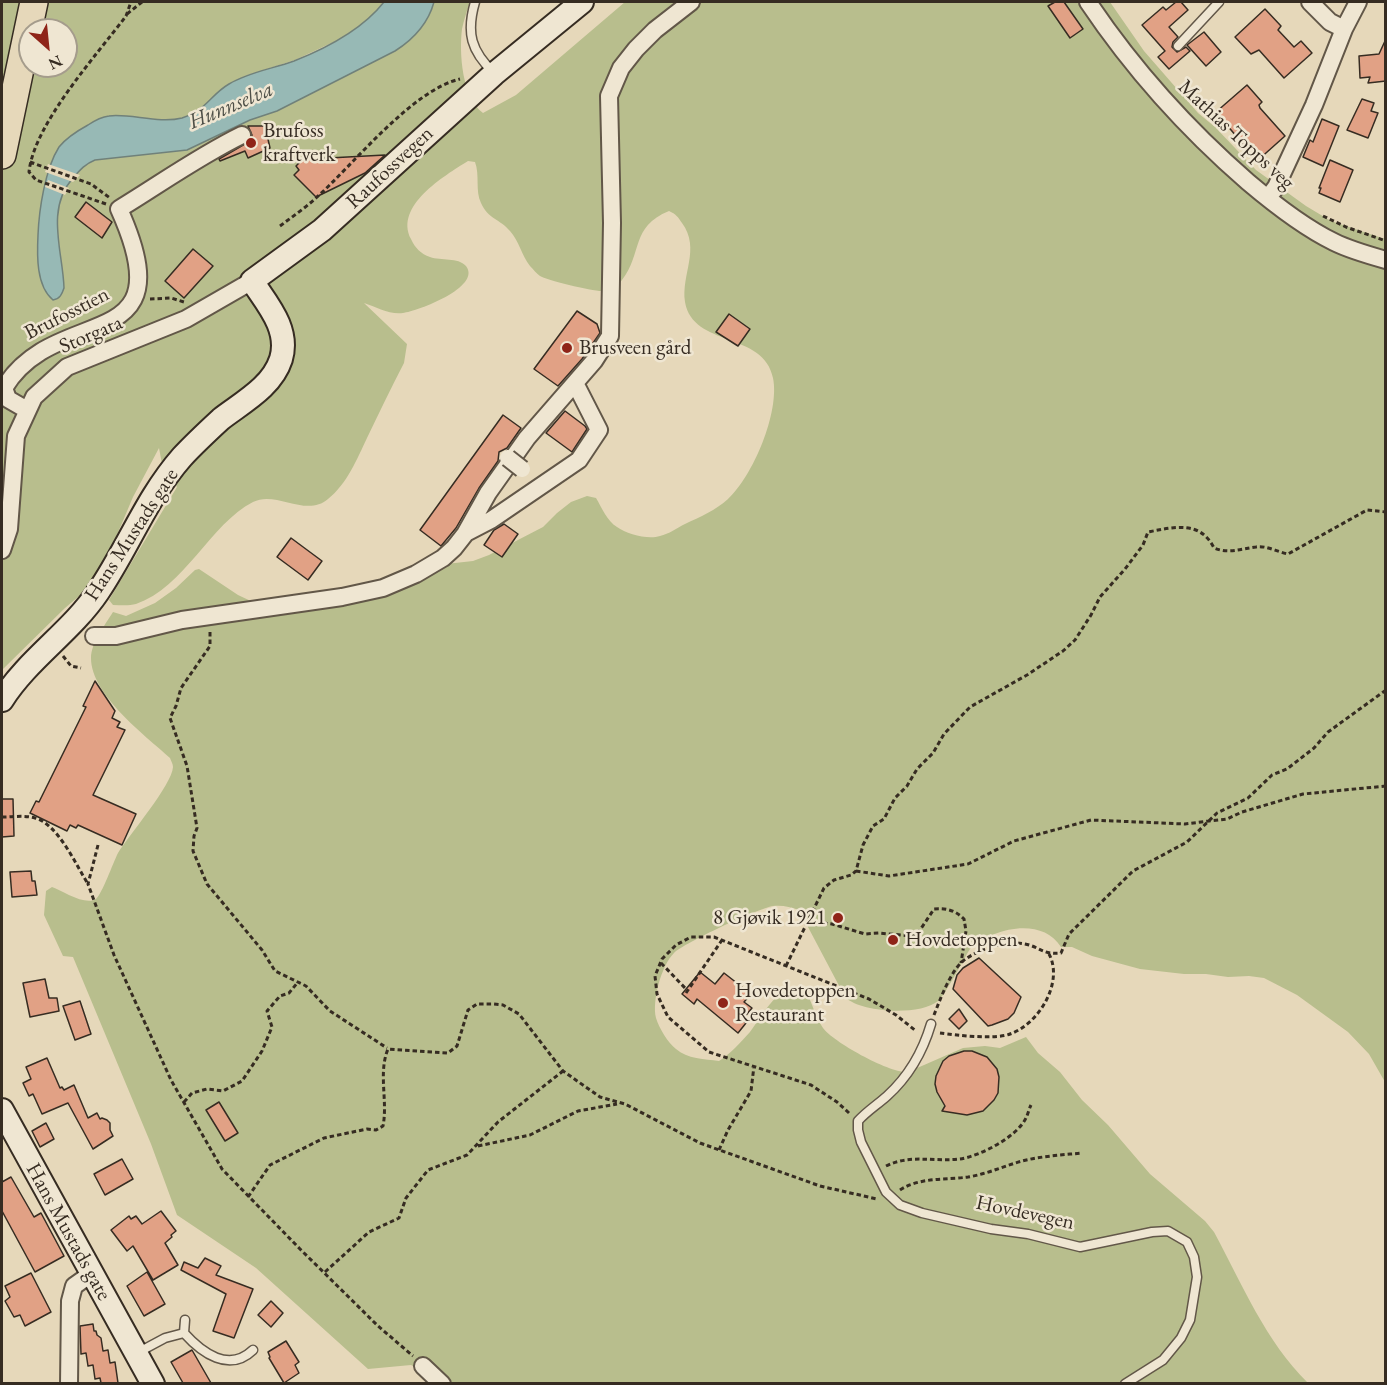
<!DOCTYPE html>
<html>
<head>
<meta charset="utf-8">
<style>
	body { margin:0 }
	#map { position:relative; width:1387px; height:1385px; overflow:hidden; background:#e6d8ba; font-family:"EB Garamond",serif }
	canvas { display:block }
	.frame { position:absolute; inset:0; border:3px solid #362c22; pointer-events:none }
	.north { position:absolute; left:18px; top:18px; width:60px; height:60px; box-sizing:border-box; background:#efe6d2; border:2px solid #a59c8c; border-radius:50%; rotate:153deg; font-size:16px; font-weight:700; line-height:24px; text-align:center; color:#362c22 }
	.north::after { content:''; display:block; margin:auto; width:21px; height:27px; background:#8f2418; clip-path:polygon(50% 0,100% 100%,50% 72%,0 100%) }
</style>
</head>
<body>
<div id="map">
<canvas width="1387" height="1385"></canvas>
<div class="frame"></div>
<div class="north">N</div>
</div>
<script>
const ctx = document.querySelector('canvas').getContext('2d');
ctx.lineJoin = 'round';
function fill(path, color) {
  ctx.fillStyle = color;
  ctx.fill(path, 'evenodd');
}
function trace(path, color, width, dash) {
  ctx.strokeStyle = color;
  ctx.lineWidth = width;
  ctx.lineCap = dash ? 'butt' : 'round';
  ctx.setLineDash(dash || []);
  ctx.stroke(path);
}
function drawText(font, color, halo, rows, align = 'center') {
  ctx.font = font + ' "EB Garamond",serif';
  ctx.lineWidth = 5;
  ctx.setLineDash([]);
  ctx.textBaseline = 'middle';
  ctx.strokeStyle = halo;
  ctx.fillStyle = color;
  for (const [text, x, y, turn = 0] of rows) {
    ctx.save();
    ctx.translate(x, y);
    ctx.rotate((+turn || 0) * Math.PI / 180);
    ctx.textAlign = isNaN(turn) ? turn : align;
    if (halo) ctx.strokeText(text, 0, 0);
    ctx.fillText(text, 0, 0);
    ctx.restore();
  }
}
const green = new Path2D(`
	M2,2H384L367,21L342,38L295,60L245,76L227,85L200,111L179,119H148L47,173L38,225V245L64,288C63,252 45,209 73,178C80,170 85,164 95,160L187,150L250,120L277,111L395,51C414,39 428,24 434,2H470C467,10 464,20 462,29C459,53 462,98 483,113L516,95L625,2H1110L1144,51L1198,113L1215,127L1256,170L1306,206L1331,221L1385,239V1082L1369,1054L1348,1032L1297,995L1264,978L1249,976L1228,977L1206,974H1184L1140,969L1092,956L1072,947H1061C1042,916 992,928 970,949C963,960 946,994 938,1001C920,1016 861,1013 845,997L799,910C790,907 783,905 773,906C759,908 684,943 674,953C661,966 652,1001 656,1018C659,1028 668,1043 676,1049C687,1059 705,1059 719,1061C730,1054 741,1042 750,1032C763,1015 779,981 805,989C812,1002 815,1016 823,1028C833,1042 891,1074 908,1072L963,1048L985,1046L1000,1048L1026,1037L1038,1053L1060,1072L1082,1100L1108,1125L1150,1174L1205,1221L1214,1232C1242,1284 1266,1342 1308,1383H444L411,1365L368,1369L256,1268L177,1215L151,1144L73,957L63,956L44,915L46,891L52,887C63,891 85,906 96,899C102,894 113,863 118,853C129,835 172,785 173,767C173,764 171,761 170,758C145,735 91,695 91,658C91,643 105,625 113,612L126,616L155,603L176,588L195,570L199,569L238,595L255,603L295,602L446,564L473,561L489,555L543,527L557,513L571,502L587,496L596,498C602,508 607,521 617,527C627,534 648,540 660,536C669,534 677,528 685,524C700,517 716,510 728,499C753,476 780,412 773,378C764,331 693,348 685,302C681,274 701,249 682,223C678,217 676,214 669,211C630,227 643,253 622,280C619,285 609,290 603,291C595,292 546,280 540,276C537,274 533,269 530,266C522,256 519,241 510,231C500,219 488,219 481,203C475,191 480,175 475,162L468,161C444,176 394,206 411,239C415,248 421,254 430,257C441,261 458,257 466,266C482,287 418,311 403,313C390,315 376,307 364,303L407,344L404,363C391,388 379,413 367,438C357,459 347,484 328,499C306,518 276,490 253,502C210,524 185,587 136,604C129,606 120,605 113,605L109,600L177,487L162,464L159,448L133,497L98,580L65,608L2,670ZM30,30H66V66H30Z`);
const water = new Path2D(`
	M384,2H434C428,24 414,39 395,51L277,111L250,120L187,150L95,160C85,164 80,170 73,178C45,209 63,252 64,288C62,294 60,299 53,300C36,286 37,255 38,235C39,210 45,169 59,147C67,137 77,131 88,125C94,121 101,117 109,116C129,113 159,124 182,118C206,111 210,95 229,84C249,72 272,69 294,61C327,48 362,30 384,2Z`);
const pier = new Path2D(`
	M48,164L80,175L73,182L45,172Z
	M48,180L69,188L65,195L45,187Z`);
const building = new Path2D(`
	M1055,2H1064L1083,29L1070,38L1048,6Z
	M1176,2H1181L1188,10L1169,27L1178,37L1173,42L1172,47L1177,52L1186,47L1190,51L1169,69L1158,57L1165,51L1142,25L1163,7L1166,10Z
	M1265,9L1281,26L1278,30L1294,47L1301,41L1312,53L1284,78L1259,50L1251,54L1235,37Z
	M1204,32L1221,52L1206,66L1187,45Z
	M1385,41L1386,81L1368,83L1370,77L1360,78L1359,56L1379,54Z
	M1247,85L1262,102L1259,105L1260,108L1285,136L1257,161L1216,112Z
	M1362,99L1374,103L1371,111L1378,113L1368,138L1347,130Z
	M1322,119L1339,126L1323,166L1303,157L1310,140L1313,142Z
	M248,126H265L270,148L248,158L245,151L220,161L219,159L250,141L252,135Z
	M307,155L310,159L385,155L365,173L316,197L294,175L299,170L296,166Z
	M1330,160L1353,170L1340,202L1319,193L1321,188H1319Z
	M86,202L112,222L102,238L75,217Z
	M193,249L213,266L184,298L165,281Z
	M577,311L597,324L600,333L582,359L558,386L534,369Z
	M729,314L750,329L738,346L716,332Z
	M565,411L585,426L587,429L572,452L546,433Z
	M503,415L521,428L507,448L499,452L498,461L479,488L456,528L441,546L420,530Z
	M504,524L518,534L502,557L484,545L494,530Z
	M291,538L322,561L308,580L277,557Z
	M95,681L115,711L112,718L120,722L117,727L125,730L93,795L136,814L122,845L78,825L76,828L70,825L67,831L30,813L36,801L39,802L86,707L83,706Z
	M2,799H13L14,836L2,837Z
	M31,871L32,881H35L37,895L12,897L10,872Z
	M979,958L1021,997L1014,1013L1008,1019L992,1025L988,1026L953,989L957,975L963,968Z
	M700,972L715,984L724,973L751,994L744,1002L752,1008L742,1020L746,1023L738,1033L697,999L694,1004L682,994Z
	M45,979L49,998H57L59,1011L30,1017L23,983Z
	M80,1001L91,1034L75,1040L63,1006Z
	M959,1009L967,1021L959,1029L949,1019Z
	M964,1051H972L987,1057L997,1069L999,1077L998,1093L994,1100L983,1111L967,1115L942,1111L945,1106L937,1092L935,1084L936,1076L943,1061L949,1056Z
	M47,1058L60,1088L62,1087L64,1090L74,1085L88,1118L97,1113L100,1119L102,1118L107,1120L110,1123V1130L113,1136L93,1149L68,1103L42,1114L33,1094L29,1096L23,1083L31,1079L26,1067Z
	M219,1102L238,1133L225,1141L206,1110Z
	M46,1123L54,1139L40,1147L32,1131Z
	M122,1159L133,1179L105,1195L94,1174Z
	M11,1177L34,1217L41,1213L64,1256L35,1272L2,1211V1182Z
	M161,1211L176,1231L171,1235L172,1237L165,1243L178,1265L153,1280L133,1246L127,1251L111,1230L129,1216L131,1219L136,1216L142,1224Z
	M205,1258L221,1266L216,1275L253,1289L234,1338L213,1331L226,1294L181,1270L184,1262L198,1268Z
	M147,1272L165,1304L144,1316L127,1286Z
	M31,1273L51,1312L25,1326L20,1315L14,1317L5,1301L10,1297L5,1286Z
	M271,1301L283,1313L271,1327L258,1315Z
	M93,1324L94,1331H96L97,1335L101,1338L103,1351L108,1350L110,1363L115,1362L118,1383H101L100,1378L95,1379L93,1365L88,1366L86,1353L81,1354L80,1326Z
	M286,1341L299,1362L295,1365L299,1373L284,1383L269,1358L270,1357L268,1352Z
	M192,1350L211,1383H183L171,1362Z`);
const path = new Path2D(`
	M127,14L142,2
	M30,162L91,184L110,198
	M106,204L36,180L29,172C34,124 96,56 126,16L131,2
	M1323,216L1346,227L1386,241
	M280,226C292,217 305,208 316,198C354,164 412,90 460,79
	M150,299L171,298L184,302
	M210,632V646L181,688L176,706L170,718L187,766L197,828L194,836L193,851L207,884L262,950L275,971L306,986L330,1011L387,1048
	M63,656L71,666L81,668
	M2,817C13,817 24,815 35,818C58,824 76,865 88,884
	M98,845L88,884L114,955L171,1080L222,1169L300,1249L378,1326L413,1356
	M856,871L889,876L968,864L1014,841L1091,820L1185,824L1209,821L1227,819L1242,812L1303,794L1386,786
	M808,921L832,924L865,934L879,933L911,936H916L934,909C946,908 955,910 964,919L966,931L961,963
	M661,963L686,989
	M786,966L824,888L834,880L851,875L856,871L863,845L873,826L884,819L895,798L907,786L917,769L933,753L944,734L970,707L1027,675L1063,651L1075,640L1091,615L1100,597L1125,569L1143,545L1148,532C1174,527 1200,520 1214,548C1229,554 1240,549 1256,547C1265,545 1278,552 1288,554L1367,510L1386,512
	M686,993L722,940
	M934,1015C940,1000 950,972 963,961C978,949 1006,940 1025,944C1040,947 1043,955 1061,953L1069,934L1133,871L1187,842L1217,813L1248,798L1272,775L1287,769L1314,748L1328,732L1386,690
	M940,1033C956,1035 995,1040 1010,1034C1039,1024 1064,982 1049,954
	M184,1102L192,1093L207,1089L223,1091L242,1081L262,1051L272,1027L267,1011L280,996L289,993L298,982
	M849,1113L837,1102L811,1085L709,1052L668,1017L657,994L655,976L662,959L676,945L691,937H714L869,999L896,1015L916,1031
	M478,1146L530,1135L578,1111L617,1104
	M719,1150L728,1130L751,1091L754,1066
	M886,1166C910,1154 934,1162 960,1159C980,1156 1017,1137 1026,1118C1028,1114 1029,1109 1031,1105
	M900,1190C919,1177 947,1180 968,1177C987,1174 1004,1166 1022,1161C1042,1156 1062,1155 1082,1153
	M248,1197L270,1165L324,1138L367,1129L376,1130L383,1126C388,1101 378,1073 388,1049L448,1053L457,1046L468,1010L477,1004H493L503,1005L519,1014L563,1071L600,1097L625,1104L700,1143L820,1186L877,1199
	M325,1272L369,1232L399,1218L406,1198L428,1170L467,1155L498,1122L563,1071`);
const service = new Path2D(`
	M475,2C466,33 471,51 494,73
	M1178,46L1219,2
	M931,1024C923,1051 908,1077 887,1096C877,1105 867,1111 858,1121V1130L861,1142L886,1192L900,1205L922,1213L991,1229L1028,1234L1080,1247L1152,1232L1168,1231L1187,1242L1194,1257L1197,1277L1190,1320L1181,1338L1163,1360L1125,1384
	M184,1333C202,1353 229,1373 253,1350
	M137,1353L165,1338L184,1333L185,1320`);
const minor = new Path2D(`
	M1088,2C1133,69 1187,129 1248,182C1274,204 1303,227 1334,242C1350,250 1368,255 1386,260
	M1310,2L1330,22L1344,29
	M1268,198L1276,187L1314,105L1344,29L1358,2
	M27,410L8,399L4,388C57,301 187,360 119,209C160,184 199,156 242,135
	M466,533L491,520L579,460L599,430L575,383
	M2,550L9,529L16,436L34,397L67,367L186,319L252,281
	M94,636H116L182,620L342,597L383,588L416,574L443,558L454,548L465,534L488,493L527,438L594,361L610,336L612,223L609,96L621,68L636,49L655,30L691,2
	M423,1366L442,1384
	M69,1384L70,1301L74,1286L91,1274`);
const secondary = new Path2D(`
	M2,700C28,659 71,632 98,592C128,548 146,498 182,457C194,444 208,431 221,419C243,402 272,387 281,359C290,329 267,304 252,281L322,230L494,74L582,2
	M2,1110L153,1384`);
const trunk = new Path2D(`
	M2,155L34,2`);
const minorBridge = new Path2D(`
	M508,458L522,469`);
const markers = [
	[251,143,6,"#8f2418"],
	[567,348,6,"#8f2418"],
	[838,918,6,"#8f2418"],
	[893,940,6,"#8f2418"],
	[723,1003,6,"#8f2418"]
];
const poiNames = [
	["Brufoss",263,131],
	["kraftverk",263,155],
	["Brusveen gård",579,348],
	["8 Gjøvik 1921",826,918,"right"],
	["Hovdetoppen",905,940],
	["Hovedetoppen",735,991],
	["Restaurant",735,1015]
];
const streetNames = [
	["Mathias Topps veg",1236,135,43],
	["Raufossvegen",390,168,-43],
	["Brufosstien",67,314,-27],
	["Storgata",91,335,-23],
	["Hans Mustads gate",132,535,-57],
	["Hovdevegen",1025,1213,12],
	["Hans Mustads gate",68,1232,61]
];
const waterNames = [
	["Hunnselva",231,106,-23]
];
fill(green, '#b8be8d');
fill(water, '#97b9b5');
trace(water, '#70817a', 1.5);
fill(pier, '#e6d8ba');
fill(building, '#e1a185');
trace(building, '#362c22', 1.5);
trace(service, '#625748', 11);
trace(minor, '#625748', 20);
trace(secondary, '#362c22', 26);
trace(trunk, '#362c22', 30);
trace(path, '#362c22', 3, [4.5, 3]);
trace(service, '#efe6d2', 8);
trace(minor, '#efe6d2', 16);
trace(secondary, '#efe6d2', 22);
trace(trunk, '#e6d8ba', 27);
trace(minorBridge, '#625748', 20, []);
trace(minorBridge, '#efe6d2', 16);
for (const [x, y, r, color] of markers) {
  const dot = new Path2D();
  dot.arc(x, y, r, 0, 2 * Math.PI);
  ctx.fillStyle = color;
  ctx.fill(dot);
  trace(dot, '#efe6d2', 2);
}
drawText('21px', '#362c22', '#efe6d2', poiNames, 'left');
drawText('21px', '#362c22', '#efe6d2', streetNames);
drawText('italic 22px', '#4e4f47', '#efe6d2', waterNames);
</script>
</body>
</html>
